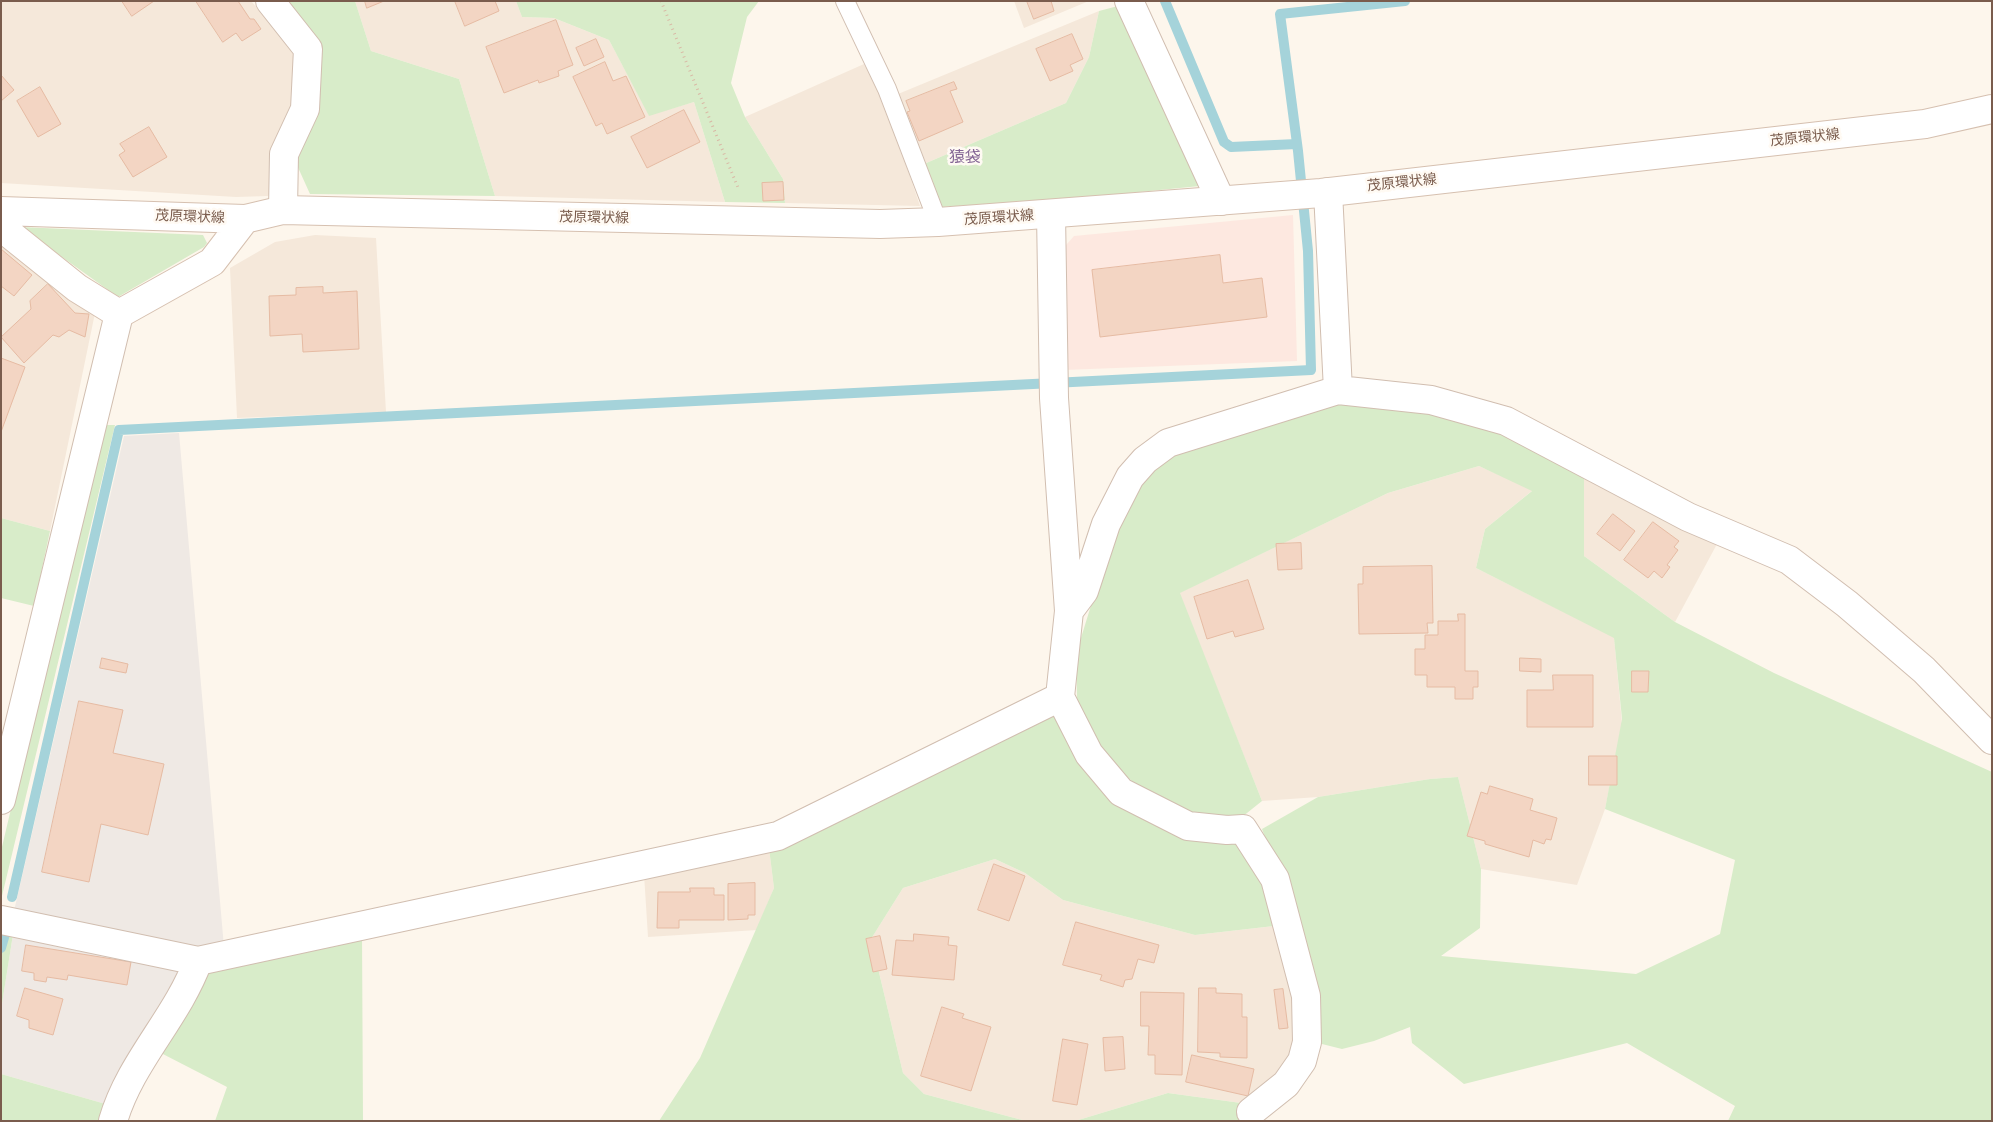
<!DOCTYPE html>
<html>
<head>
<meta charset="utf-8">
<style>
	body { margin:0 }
	#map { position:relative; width:1993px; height:1122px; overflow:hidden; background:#fdf6ec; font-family:"Fira Sans Condensed",sans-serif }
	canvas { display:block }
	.frame { position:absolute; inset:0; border:2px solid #7a5c4d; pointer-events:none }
</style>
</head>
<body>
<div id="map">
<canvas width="1993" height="1122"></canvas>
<div class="frame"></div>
</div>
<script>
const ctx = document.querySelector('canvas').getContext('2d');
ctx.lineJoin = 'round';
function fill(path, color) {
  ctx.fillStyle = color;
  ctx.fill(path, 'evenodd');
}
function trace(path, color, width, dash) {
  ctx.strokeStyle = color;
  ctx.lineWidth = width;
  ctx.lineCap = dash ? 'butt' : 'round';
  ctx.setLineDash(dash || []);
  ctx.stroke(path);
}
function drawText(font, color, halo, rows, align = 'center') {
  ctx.font = font + ' "Fira Sans Condensed","Noto Sans JP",sans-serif';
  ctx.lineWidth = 5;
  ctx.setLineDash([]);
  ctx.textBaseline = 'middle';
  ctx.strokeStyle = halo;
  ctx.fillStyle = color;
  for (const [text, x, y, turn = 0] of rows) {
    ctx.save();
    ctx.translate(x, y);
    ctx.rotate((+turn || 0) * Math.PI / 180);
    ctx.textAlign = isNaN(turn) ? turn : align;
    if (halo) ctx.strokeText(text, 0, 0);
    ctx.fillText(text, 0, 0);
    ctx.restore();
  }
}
const residential = new Path2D(`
	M1,1H251L296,52L293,108L276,184L268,196L236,197L1,183Z
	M355,1H516L522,17L554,18L609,40L649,115L694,102L725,202L495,196L459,79L371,51Z
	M1014,1H1089L1024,28Z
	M1099,11L1089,57L1066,103L924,164L898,94Z
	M864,64L884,100L920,206L785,203L783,179L745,117Z
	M315,235L376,238L386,412L237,418L230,268L275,242Z
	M1,245L95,313L50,531L1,518Z
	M1479,466L1533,490L1485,529L1476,568L1614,637L1622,723L1605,809L1577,885L1481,869L1458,777L1430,779L1318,797L1262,801L1179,593L1388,493Z
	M1584,473L1717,544L1675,622L1584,556Z
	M769,848L774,888L757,930L648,937L644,874Z
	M995,859L1025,873L1063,900L1195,935L1274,926L1302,1014L1283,1079L1241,1103L1168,1093L1075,1121H1026L924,1094L903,1073L871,939L903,888Z`);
const commercial = new Path2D(`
	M1293,215L1297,361L1064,370L1059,253L1074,236Z`);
const industrial = new Path2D(`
	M179,433L224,947L195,951L14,911L124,436Z
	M14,928L170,963L186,980L109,1105L1,1074V1010Z`);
const green = new Path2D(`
	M282,1H355L371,51L459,79L495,196L310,194L296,163L318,111Z
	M516,1H759L747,17L731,83L745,117L783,179L785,203L725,202L694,102L649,116L609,40L554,18L522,17Z
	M1118,6L1200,186L1048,201L941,207L924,164L1066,103L1089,57L1099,11Z
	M20,227L203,235L207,243L204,247L118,297Z
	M1338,398L1433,411L1498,428L1584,473V556L1675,622L1774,673L1992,772V1121H1728L1735,1106L1627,1043L1464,1084L1412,1043L1410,1027L1374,1041L1342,1049L1318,1043L1282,883L1262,829L1318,797L1430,779L1458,777L1481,869L1480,928L1441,956L1636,974L1720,934L1735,860L1605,809L1622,719L1614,638L1476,568L1485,529L1532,491L1479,466L1388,493L1180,593L1262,801L1237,821L1190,819L1147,794L1111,763L1082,722L1077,698L1076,654L1119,515L1155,460Z
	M102,425H115L1,900V851Z
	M1,518L50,531L34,606L1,598Z
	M1047,712L1060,718L1089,767L1187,833L1244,846L1259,872L1274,926L1195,935L1063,900L1025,873L995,859L903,888L871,939L903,1073L924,1094L1026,1121H659L700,1058L774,888L769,848Z
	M1,925L14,928L1,1010Z
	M362,933L363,1121H215L227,1087L157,1051L212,966Z
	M1,1074L109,1105L102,1121H1Z
	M1168,1093L1241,1103L1244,1121H1075Z`);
const stream = new Path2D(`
	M1165,1L1224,142L1231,147L1297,144
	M12,897L119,430L1311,370L1308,251L1298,151L1280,14L1405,1
	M1,948L5,934`);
const building = new Path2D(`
	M122,1H154L132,16Z
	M196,1H238L250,19H254L261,29L242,41L236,33L223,42Z
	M365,1H384L367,8Z
	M455,1H495L499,11L465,26Z
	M1027,1H1051L1054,11L1034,19Z
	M556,20L573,65L558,71L559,76L539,83L538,80L504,93L486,47Z
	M1072,34L1083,59L1070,65L1073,71L1050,81L1036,49Z
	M596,39L604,57L584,66L576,48Z
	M605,62L613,81L626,76L645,117L607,134L602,123L596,126L573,77Z
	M1,75L14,90L1,101Z
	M954,82L957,89L950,91L963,122L919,141L907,112L910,111L906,101Z
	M40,87L61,124L38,137L17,101Z
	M684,110L700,142L647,168L631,137Z
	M149,127L167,157L133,177L119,155L125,151L120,144Z
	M783,182L784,200L763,201L762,183Z
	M1,249L32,275L14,296L1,286Z
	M1220,255L1223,283L1262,278L1267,317L1100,337L1092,270Z
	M48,284L75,313L89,314L85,337L69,330L59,337L53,335L24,363L1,337L31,309L30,301Z
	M323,287V293L357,291L359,349L303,352L302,334L270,336L269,296L296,295V288Z
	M1,358L25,367L1,432Z
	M1613,514L1635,531L1620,551L1597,534Z
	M1653,522L1679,541L1674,547L1678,550L1667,565L1670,567L1662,578L1654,571L1648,578L1624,560Z
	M1301,543L1302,569L1278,570L1276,544Z
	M1432,566L1433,623H1427L1428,633L1359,634L1358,584H1363V567Z
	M1248,580L1264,629L1235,637L1233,631L1207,639L1194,597Z
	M1458,614H1465V671H1478V687H1473V699H1455V687H1427V675H1415V649H1425V635H1438V621H1458Z
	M102,658L128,664L126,673L100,668Z
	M1520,658L1541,659V672L1520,671Z
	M1632,671H1649L1648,692H1632Z
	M1553,675H1593V727H1527V690H1553Z
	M79,701L123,710L113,753L164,764L148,835L101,824L89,882L42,872Z
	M1589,756H1617V785H1589Z
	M1490,786L1533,799L1530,810L1557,818L1551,840L1546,839L1544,844L1533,840L1529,857L1485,844V841L1467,836L1481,792L1487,794Z
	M994,864L1025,876L1009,921L978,910Z
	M755,883V915H748V919L728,920V884Z
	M690,888H714V895H724V920H679V928H657L658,892H690Z
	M1076,922L1159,945L1154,963L1138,959L1132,979L1125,980L1123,987L1100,980L1102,975L1063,965Z
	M914,934L949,937L948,945L957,946L954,980L892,975L896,940L913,941Z
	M880,936L887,969L873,972L866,939Z
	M26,945L131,962L127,985L68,975L67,980L47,977L46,982L34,980V973L22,971Z
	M25,988L63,999L53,1035L29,1028V1020L17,1016Z
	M1199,988H1216V993L1242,994V1017H1247V1058L1220,1057V1053L1198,1052Z
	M1283,989L1288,1028L1279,1029L1274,990Z
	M1141,992L1184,993L1182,1075L1155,1074V1055H1148L1149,1026H1141Z
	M942,1007L964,1014L962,1018L991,1027L971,1091L921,1076Z
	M1123,1037L1125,1069L1105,1071L1103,1038Z
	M1063,1039L1088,1044L1077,1105L1053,1101Z
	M1192,1055L1254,1069L1248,1096L1186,1082Z`);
const path = new Path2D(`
	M661,1L739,190`);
const lane = new Path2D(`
	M845,1L887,89L938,222`);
const street = new Path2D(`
	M270,1L308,49L305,109L284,154L283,210
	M1129,1L1221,201
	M1328,192L1338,390
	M1051,214L1054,398L1069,611L1060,697L1089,754L1121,792L1188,826L1227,830L1243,829L1275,879L1306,996L1307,1042L1302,1061L1286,1084L1251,1112
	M1069,611L1084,591L1106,524L1130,477L1145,460L1168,443L1338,390L1431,400L1506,421L1688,517L1789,560L1847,604L1924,670L1992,740
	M1,800L119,314
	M1,920L198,961L778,836L1060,697
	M113,1121C130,1062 177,1018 198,961`);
const secondary = new Path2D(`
	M1,211L245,219L283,210L880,224L938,222L1321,193L1925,124L1992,109
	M1,227L77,288L119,314L212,262L245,219`);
const streetNames = [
	["茂原環状線",1805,138,-6],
	["茂原環状線",1402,183,-6],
	["茂原環状線",190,217,2],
	["茂原環状線",594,218,1],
	["茂原環状線",999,218,-4]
];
const quarterNames = [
	["猿袋",965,158]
];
fill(residential, '#f5e8da');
fill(commercial, '#fde8e0');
fill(industrial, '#efe9e4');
fill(green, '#d8ecc9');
trace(stream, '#a5d3da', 10);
fill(building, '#f3d5c3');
trace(building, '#e6bba3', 1);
trace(lane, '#d1beb0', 20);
trace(street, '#d1beb0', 30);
trace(secondary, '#d6c0b0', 30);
trace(path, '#d9b8a5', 3, [1, 4]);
trace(lane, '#fff', 18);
trace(street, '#fff', 28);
trace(secondary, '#fff', 28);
drawText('14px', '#7a5c4d', '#fffaf3', streetNames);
drawText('16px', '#846695', '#fffaf3', quarterNames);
</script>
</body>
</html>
